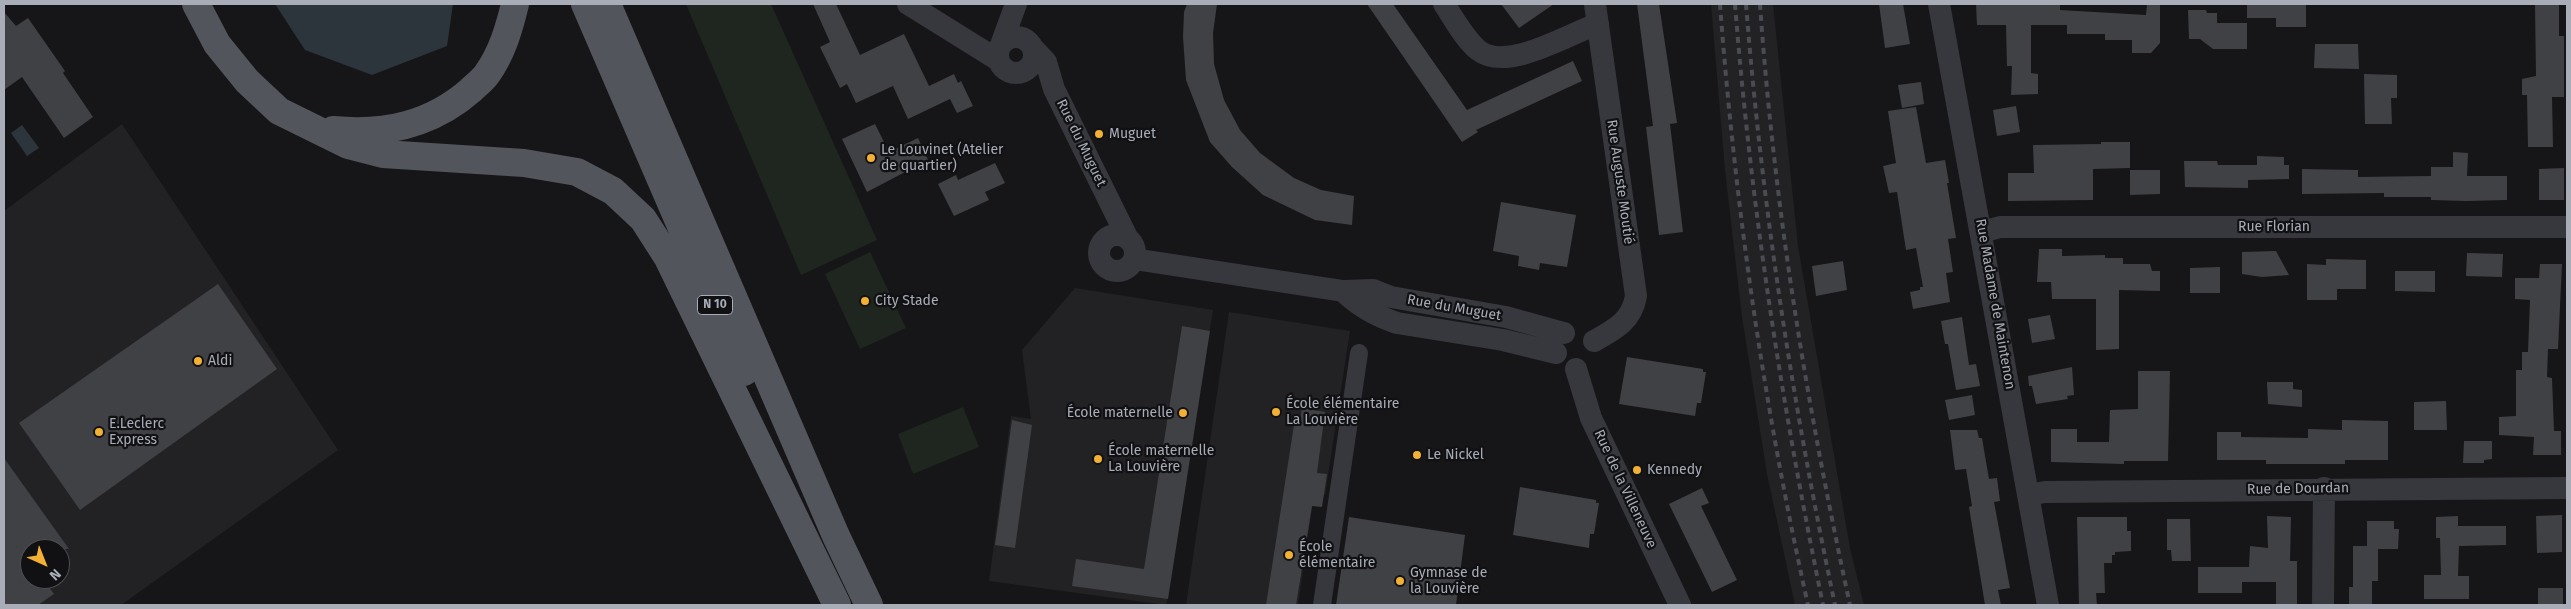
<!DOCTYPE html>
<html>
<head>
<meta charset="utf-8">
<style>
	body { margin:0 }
	#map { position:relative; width:2571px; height:609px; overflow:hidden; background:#161618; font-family:"Fira Sans",sans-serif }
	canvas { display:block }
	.frame { position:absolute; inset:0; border:5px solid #a8adb8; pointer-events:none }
	.north { position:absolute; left:20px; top:539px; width:50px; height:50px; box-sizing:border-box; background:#111113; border:1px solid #4d4f55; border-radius:50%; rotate:136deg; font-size:14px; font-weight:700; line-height:20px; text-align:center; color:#a8adb8 }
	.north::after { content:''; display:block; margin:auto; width:18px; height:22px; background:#f2b134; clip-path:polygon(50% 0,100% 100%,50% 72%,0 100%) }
</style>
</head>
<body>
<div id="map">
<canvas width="2571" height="609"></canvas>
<div class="frame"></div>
<div class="north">N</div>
</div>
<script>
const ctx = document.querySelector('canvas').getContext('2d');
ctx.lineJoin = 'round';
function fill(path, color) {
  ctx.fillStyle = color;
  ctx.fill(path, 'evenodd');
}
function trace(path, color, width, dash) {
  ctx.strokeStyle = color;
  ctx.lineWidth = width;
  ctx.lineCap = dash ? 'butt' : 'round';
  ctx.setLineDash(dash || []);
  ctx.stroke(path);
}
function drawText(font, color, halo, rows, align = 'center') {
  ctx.font = font + ' "Fira Sans",sans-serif';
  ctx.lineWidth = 4.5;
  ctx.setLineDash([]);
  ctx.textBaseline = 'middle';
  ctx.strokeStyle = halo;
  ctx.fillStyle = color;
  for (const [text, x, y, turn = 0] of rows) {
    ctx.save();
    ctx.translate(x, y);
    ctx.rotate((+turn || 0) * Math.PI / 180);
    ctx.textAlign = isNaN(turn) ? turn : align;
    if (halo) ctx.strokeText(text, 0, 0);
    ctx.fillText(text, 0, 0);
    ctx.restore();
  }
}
const built = new Path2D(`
	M1711,4H1773L1798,246L1850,548L1864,605H1795L1767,474L1742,317L1725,170Z
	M122,124L338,450L121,605H4V211ZM30,549H60V579H30Z
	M1075,288L1213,310L1166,605L989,581L1011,416L1031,419L1022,350Z
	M1229,312L1350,331L1325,495L1314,494L1298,605H1186Z`);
const green = new Path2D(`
	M686,4H771L877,240L801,275Z
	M870,252L906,328L860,349L825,274Z
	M963,407L979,447L913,474L898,434Z`);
const water = new Path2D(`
	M275,4H453L447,46L372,75L305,50Z
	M22,125L39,148L27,156L11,133Z`);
const building = new Path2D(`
	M813,4H836L860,55L904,34L929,86L954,74L958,83L961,81L973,106L957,113L950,99L908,119L893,86L856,103L847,84L840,88L820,47L830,42Z
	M1187,4H1217L1213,33L1214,64L1224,100L1240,130L1260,153L1294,178L1321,190L1354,196L1352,225L1315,220L1263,195L1232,167L1210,142L1186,80L1183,37L1184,12Z
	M1367,4H1393L1467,110L1573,61L1582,81L1476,130L1478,132L1462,142Z
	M1501,4H1554L1519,28Z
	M1637,4H1659L1677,123L1670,124L1683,232L1659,235L1646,127L1653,126Z
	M1879,4H1903L1910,44L1885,48Z
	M1976,4H2060V10L2146,15L2147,4H2160V43L2151,53H2132V40H2105V34H2067V25H2031V73L2038,74V94L2011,95L2012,66H2007L2006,25H1977Z
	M2247,4H2306V27H2276V18H2247Z
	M2535,4H2559V36H2564V97H2552L2553,147H2528L2527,95H2522V79L2536,76Z
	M2188,10H2206L2207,13H2217V23H2247V49H2213L2200,39H2189Z
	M4,12L16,26L28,18L65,71L63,73L93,117L64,138L22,77L4,90Z
	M2315,44H2358L2359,69L2314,68Z
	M2364,74L2397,75V98H2391L2392,124H2365Z
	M1921,82L1924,104L1902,108L1898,85Z
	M2016,106L2020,132L1997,136L1993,110Z
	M1916,107L1926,163L1945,160L1949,183H1947L1956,238L1948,239L1953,272L1946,273L1950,302L1913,309L1910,292L1920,290V287H1923L1916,248L1906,250L1897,192L1889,193L1883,166L1896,163L1888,111Z
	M875,124L889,152L918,138L928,160L867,192L842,139Z
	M2101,142H2130V168L2093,169V200L2008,201V173H2034L2033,145L2101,144Z
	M2453,152L2468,153L2467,176H2507V200L2466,201L2431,200V197H2384V193L2302,194V169L2358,170V177L2431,176V167H2453Z
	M2257,156L2284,157V165H2289V179L2248,180V188L2185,187L2184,161H2217L2218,165H2257Z
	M995,163L1005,183L985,192L989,200L954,216L938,184L956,175L958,180Z
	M2564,168V200H2539V169Z
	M2130,170H2160V194L2130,195Z
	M1501,202L1576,215L1567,267L1540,263L1539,270L1518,266L1519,256L1493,251Z
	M2039,249H2062V256L2105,255V258H2123V264H2150L2152,271H2160V291L2119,290V349L2096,350V299H2052L2051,282H2037Z
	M2276,251L2289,275L2262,277L2242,274V252Z
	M2467,253L2503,254L2502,277L2466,276Z
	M2326,259L2366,260V289H2337V300H2307V264L2326,265Z
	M1843,261L1847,290L1816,296L1812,266Z
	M2540,264H2562L2558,349H2548L2547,377L2552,378L2554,431H2561V455H2533L2534,437L2499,435V417L2516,416V370H2522V352H2528L2530,300L2515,299V278H2539Z
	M2220,267V293H2190V268Z
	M2395,271H2435V292L2395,291Z
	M218,284L277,369L80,510L19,423Z
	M2050,315L2055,339L2032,343L2028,319Z
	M1962,317L1969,365L1976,364L1980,386L1956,390L1948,344H1945L1941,321Z
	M1182,326L1210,331L1168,599L1072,586L1076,559L1144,569Z
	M1627,357L1703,369V372H1706L1701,403H1697L1695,416L1619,404Z
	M2072,367L2074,395L2067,396L2068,399L2036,404L2032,386H2029L2028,376Z
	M2138,371H2170L2168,461H2124V464L2051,462V429H2077V442H2109L2110,410L2138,409Z
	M2267,382H2293V389L2302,390V407L2268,404Z
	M1972,395L1975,415L1949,420L1945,400Z
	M2446,401L2447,430H2414V402Z
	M1302,408L1325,412L1317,473L1327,474L1322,507L1312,506L1296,605H1266L1294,425L1299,426Z
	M1012,420L1032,425L1015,548L995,545Z
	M2342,420L2388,421V460H2345V464H2266V460H2217V432H2241V437L2308,438V429L2342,430Z
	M1950,430H1977L1979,438H1982L1989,479L1997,478L2000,501L1994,502L2010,588L1998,590L2001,605H1985L1969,507L1972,506L1966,469L1955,470Z
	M2464,441H2492V459L2484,460V463H2463Z
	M4,458L69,549H30V579H43L54,594L38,605H4Z
	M1520,487L1596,500V503H1599L1594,534H1590L1589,548L1513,535Z
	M1702,488L1709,503L1701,506L1737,580L1712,592L1669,504Z
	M2562,515V552L2537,553L2536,516Z
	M2267,516L2291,517L2290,561H2297V605H2276V582H2242V593H2198V567H2249L2250,546L2268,548Z
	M2458,516V526H2506V545L2459,546L2458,576H2469V599H2424V575H2441L2440,538H2436V517Z
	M1349,517L1465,535L1456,605H1336Z
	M2077,517H2127V531H2131V551L2115,552V555H2112V563H2104L2105,593H2096L2097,605H2079Z
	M2167,519H2190L2191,561H2172L2171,550H2167Z
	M2367,521H2394V529H2399L2398,549H2378V581H2372V605H2349V587H2353V546H2367Z
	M2538,588H2563V605H2538Z`);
const pedestrian = new Path2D(`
	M1322,605L1359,353`);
const minor = new Path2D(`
	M908,4L998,60
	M1444,4C1454,19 1464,38 1478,50C1507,73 1567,34 1598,24
	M1939,4L2048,605
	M998 55a18 18 0 1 1 36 0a18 18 0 1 1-36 0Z
	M1002,42L1016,4
	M1032,47L1046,62L1054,89L1128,239
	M1982,232L2000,227H2567
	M1099 253a18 18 0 1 1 36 0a18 18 0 1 1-36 0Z
	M1134,259L1343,291L1373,290L1391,297L1506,317L1564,333
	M1343,291C1359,307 1376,316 1397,323L1503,340L1556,353
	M1594,341C1614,330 1632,321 1636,296L1595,4
	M1576,369L1591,418L1680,605
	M2028,495L2045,492L2567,488
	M2323,605L2324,488`);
const primary = new Path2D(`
	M196,4L217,44L247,81L279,111L348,145L383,154L524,163L577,172L613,191L643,219L668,258L837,605
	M585,4L744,372
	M607,4L836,536L869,605
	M333,130C385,135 431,125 471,90C476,85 483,80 487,74C502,53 509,29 515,4`);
const rail = new Path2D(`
	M1720,4C1735,205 1764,408 1808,605
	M1735,4C1751,207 1782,406 1823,605
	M1746,4C1762,207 1793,406 1835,605
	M1760,4C1774,206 1807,407 1850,605`);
const markers = [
	[1099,134,5,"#f2b134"],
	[871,158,5,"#f2b134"],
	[865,301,5,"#f2b134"],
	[198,361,5,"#f2b134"],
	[1276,412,5,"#f2b134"],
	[1183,413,5,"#f2b134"],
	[99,432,5,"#f2b134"],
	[1417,455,5,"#f2b134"],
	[1098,459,5,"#f2b134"],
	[1637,470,5,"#f2b134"],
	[1289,555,5,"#f2b134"],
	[1400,581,5,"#f2b134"]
];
const shields = [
	[715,305,35]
];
const shieldNames = [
	["N 10",715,305]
];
const poiNames = [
	["Muguet",1109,134],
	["Le Louvinet (Atelier",881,150],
	["de quartier)",881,166],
	["City Stade",875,301],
	["Aldi",208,361],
	["École élémentaire",1286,404],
	["La Louvière",1286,420],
	["École maternelle",1173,413,"right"],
	["E.Leclerc",109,424],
	["Express",109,440],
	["École maternelle",1108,451],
	["La Louvière",1108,467],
	["Le Nickel",1427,455],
	["Kennedy",1647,470],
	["École",1299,547],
	["élémentaire",1299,563],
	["Gymnase de",1410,573],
	["la Louvière",1410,589]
];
const streetNames = [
	["Rue du Muguet",1081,143,64],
	["Rue Auguste Moutié",1620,182,82],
	["Rue Florian",2274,227],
	["Rue Madame de Maintenon",1995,304,80],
	["Rue du Muguet",1454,308,10],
	["Rue de la Villeneuve",1625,489,65],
	["Rue de Dourdan",2298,489,-1]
];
fill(built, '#222225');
fill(green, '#1e261f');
fill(water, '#2c353c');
fill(building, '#404145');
trace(pedestrian, '#37383d', 18);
trace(minor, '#37383d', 22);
trace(primary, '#53555c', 28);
trace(rail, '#4a4c52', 4, [6, 5]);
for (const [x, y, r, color] of markers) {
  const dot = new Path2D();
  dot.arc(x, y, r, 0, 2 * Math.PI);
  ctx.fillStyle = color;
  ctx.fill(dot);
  trace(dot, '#111113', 2);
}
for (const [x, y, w] of shields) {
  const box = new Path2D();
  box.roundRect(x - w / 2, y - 9.5, w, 19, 4);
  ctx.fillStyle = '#111113';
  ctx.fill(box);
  trace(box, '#a8adb8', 1);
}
drawText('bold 12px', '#a8adb8', null, shieldNames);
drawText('14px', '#a8adb8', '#111113', poiNames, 'left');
drawText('14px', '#a8adb8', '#111113', streetNames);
</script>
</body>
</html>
